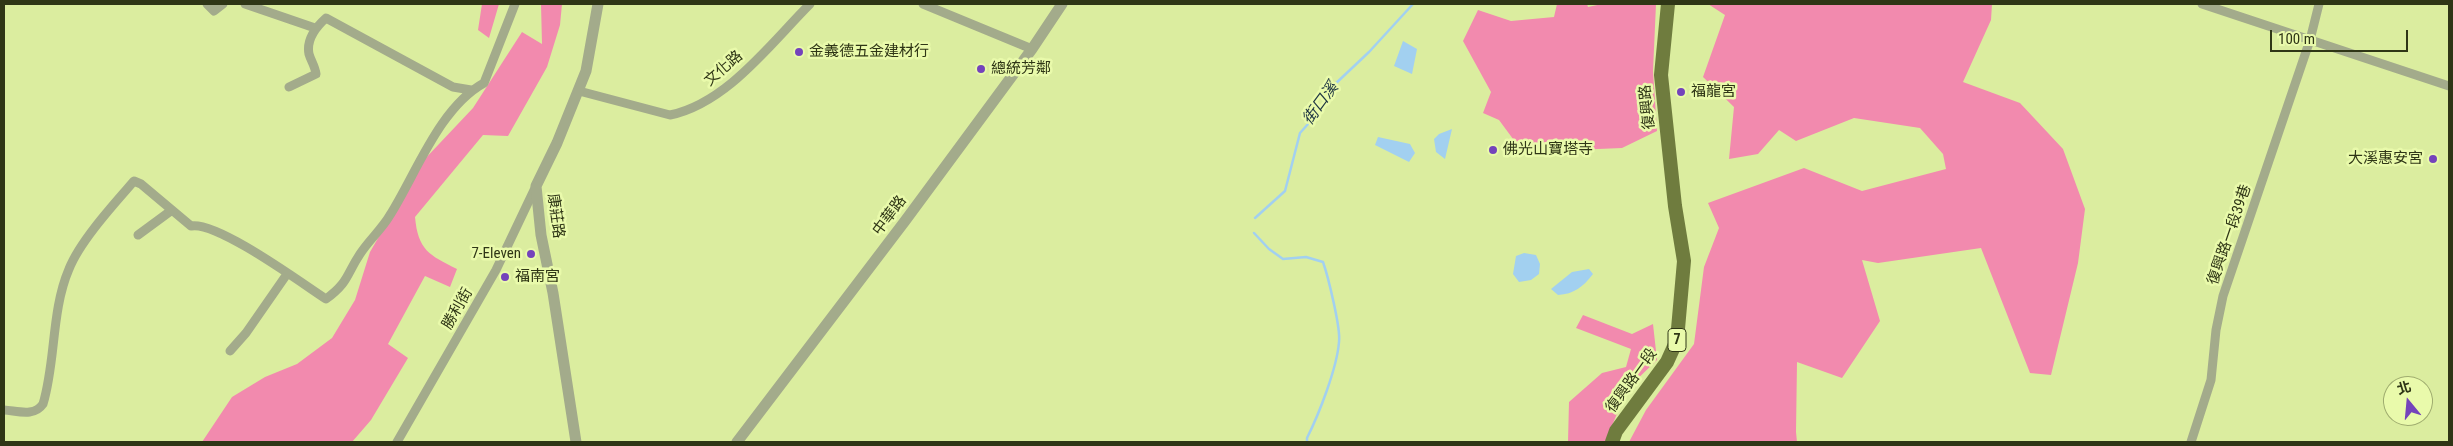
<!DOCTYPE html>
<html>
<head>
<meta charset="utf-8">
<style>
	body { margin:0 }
	#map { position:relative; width:2453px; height:446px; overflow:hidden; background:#dbed9f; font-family:"Roboto Condensed","Noto Sans TC",sans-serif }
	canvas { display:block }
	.frame { position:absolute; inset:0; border:5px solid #2f3616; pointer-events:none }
	.north { position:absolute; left:2383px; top:376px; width:50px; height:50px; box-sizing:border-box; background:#e9faab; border:1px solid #9fac6f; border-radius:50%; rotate:343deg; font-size:14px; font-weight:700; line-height:20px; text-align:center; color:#2f3616 }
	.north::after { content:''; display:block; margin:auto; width:18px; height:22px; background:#7443bb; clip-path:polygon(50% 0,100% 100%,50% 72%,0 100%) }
	.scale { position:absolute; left:2270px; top:30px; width:138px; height:22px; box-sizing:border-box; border:2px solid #2f3616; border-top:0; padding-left:6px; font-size:15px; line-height:18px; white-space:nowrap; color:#2f3616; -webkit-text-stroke:4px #e9faab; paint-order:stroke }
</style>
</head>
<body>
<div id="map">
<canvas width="2453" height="446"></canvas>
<div class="frame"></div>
<div class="north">北</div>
<div class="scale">100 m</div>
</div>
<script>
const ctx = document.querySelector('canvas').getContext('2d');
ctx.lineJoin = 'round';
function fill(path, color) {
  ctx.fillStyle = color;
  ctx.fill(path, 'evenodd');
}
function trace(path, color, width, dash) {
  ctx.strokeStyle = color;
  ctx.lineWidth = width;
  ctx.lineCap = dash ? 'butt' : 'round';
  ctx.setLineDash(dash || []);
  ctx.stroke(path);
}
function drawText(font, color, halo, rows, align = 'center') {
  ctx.font = font + ' "Roboto Condensed","Noto Sans TC",sans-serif';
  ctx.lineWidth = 5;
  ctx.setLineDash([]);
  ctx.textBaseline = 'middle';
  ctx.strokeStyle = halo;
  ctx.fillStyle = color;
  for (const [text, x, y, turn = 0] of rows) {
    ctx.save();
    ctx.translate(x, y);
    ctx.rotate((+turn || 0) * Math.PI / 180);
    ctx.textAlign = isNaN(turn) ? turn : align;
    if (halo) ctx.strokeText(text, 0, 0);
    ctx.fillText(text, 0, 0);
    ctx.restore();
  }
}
const forest = new Path2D(`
	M482,4H499L489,38L478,30Z
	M541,4H562L560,25L547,67L508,136L483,135L415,217C418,250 429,255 457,269L450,287L425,276L388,344L408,358L371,420L352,442H202L232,397L265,377L297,364L332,338L355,300L370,252L422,162L473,108L522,32L542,44Z
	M1557,4H1587L1588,7L1602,4H1656L1653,71L1657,131L1622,148L1550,151L1516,143L1499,120L1483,113L1491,92L1463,41L1478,10L1511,21L1554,17Z
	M1708,4H1992L1991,20L1963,82L2020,103L2063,149L2085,209L2078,263L2051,375L2030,373L1981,248L1878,263L1862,260L1880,321L1842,378L1797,362L1796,432L1797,442H1629L1646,410L1694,344L1704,267L1719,228L1708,203L1804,168L1862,191L1946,169L1943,154L1920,128L1854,118L1796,141L1779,130L1758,154L1729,159L1734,107L1703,77L1725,15Z
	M1583,315L1632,334L1653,324L1657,360L1628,388L1605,442H1568L1569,402L1602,373L1626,367L1631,349L1576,328Z`);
const water = new Path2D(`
	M1403,41L1417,49L1412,74L1394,66Z
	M1452,129L1445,159L1436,152L1434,139L1439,134Z
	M1378,137L1410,144L1415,153L1409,162L1375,145Z
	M1524,253L1536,255L1540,264L1539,274L1531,280L1519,282L1513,274L1516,256Z
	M1589,269L1593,274C1583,287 1574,294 1558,295L1551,289L1572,272Z`);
const stream = new Path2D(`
	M1255,218L1285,191L1300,133L1317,114L1333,86L1369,52L1413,4
	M1254,233L1269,249L1283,259L1306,257L1323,262C1328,276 1341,329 1339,342C1337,368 1319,414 1307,438V442`);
const minor = new Path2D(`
	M207,4L214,11L223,4
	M245,4L315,28
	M923,4L1032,49
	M2202,4L2449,86
	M289,87L316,74C315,66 311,61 309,54C306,39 316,27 326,18L453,87L471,90
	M579,91L670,115C727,103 770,44 810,4
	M138,235L172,210
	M230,351L246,333L287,274
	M4,410C18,411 34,417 43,404C56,361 51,311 69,269C80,241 114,204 134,181L141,184L191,226C217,221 300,282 326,299C349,282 346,275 360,254C369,240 382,229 390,215C416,174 439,108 484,83L515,4
	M397,442L496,270L536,186
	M2191,442L2211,380L2216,330L2223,296L2310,40L2319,4`);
const tertiary = new Path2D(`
	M576,442L553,293L541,235L536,186L557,143L586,71L598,4
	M737,442L905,221L1032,49L1062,4`);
const primary = new Path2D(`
	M1612,442L1616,431L1667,362L1677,340L1684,261L1675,206L1661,75L1668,4`);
const markers = [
	[799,52,5,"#7443bb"],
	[981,69,5,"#7443bb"],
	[1681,92,5,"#7443bb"],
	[1493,150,5,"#7443bb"],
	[2433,159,5,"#7443bb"],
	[531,254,5,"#7443bb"],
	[505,277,5,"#7443bb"]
];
const shields = [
	[1677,340,18]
];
const shieldNames = [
	["7",1677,340]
];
const poiNames = [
	["金義德五金建材行",809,52],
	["總統芳鄰",991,69],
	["福龍宮",1691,92],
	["佛光山寶塔寺",1503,150],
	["大溪惠安宮",2423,159,"right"],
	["7-Eleven",521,254,"right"],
	["福南宮",515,277]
];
const streetNames = [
	["文化路",724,69,-41],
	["復興路",1648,107,-96],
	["康莊路",555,216,82],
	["中華路",890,216,-53],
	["復興路一段39巷",2230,235,-71],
	["勝利街",458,309,-60],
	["復興路一段",1632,381,-54]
];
const waterNames = [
	["街口溪",1321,104,-54]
];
fill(forest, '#f28aae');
fill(water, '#a2d0f0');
trace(stream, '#a2d0f0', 2.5);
trace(minor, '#a3ab8b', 9);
trace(tertiary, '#a3ab8b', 11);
trace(primary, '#6f7c3e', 14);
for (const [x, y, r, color] of markers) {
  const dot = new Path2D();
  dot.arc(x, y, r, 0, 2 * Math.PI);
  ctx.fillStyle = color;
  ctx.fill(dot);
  trace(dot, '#e9faab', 2);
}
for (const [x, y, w] of shields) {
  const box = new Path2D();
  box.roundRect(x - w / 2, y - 11.5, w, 23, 4);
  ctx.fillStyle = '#e9faab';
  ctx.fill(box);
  trace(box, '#2f3616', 1);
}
drawText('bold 14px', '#2f3616', null, shieldNames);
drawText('15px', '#2f3616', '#e9faab', poiNames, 'left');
drawText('15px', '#2f3616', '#e9faab', streetNames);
drawText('italic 16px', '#1c3341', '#e9faab', waterNames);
</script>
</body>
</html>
